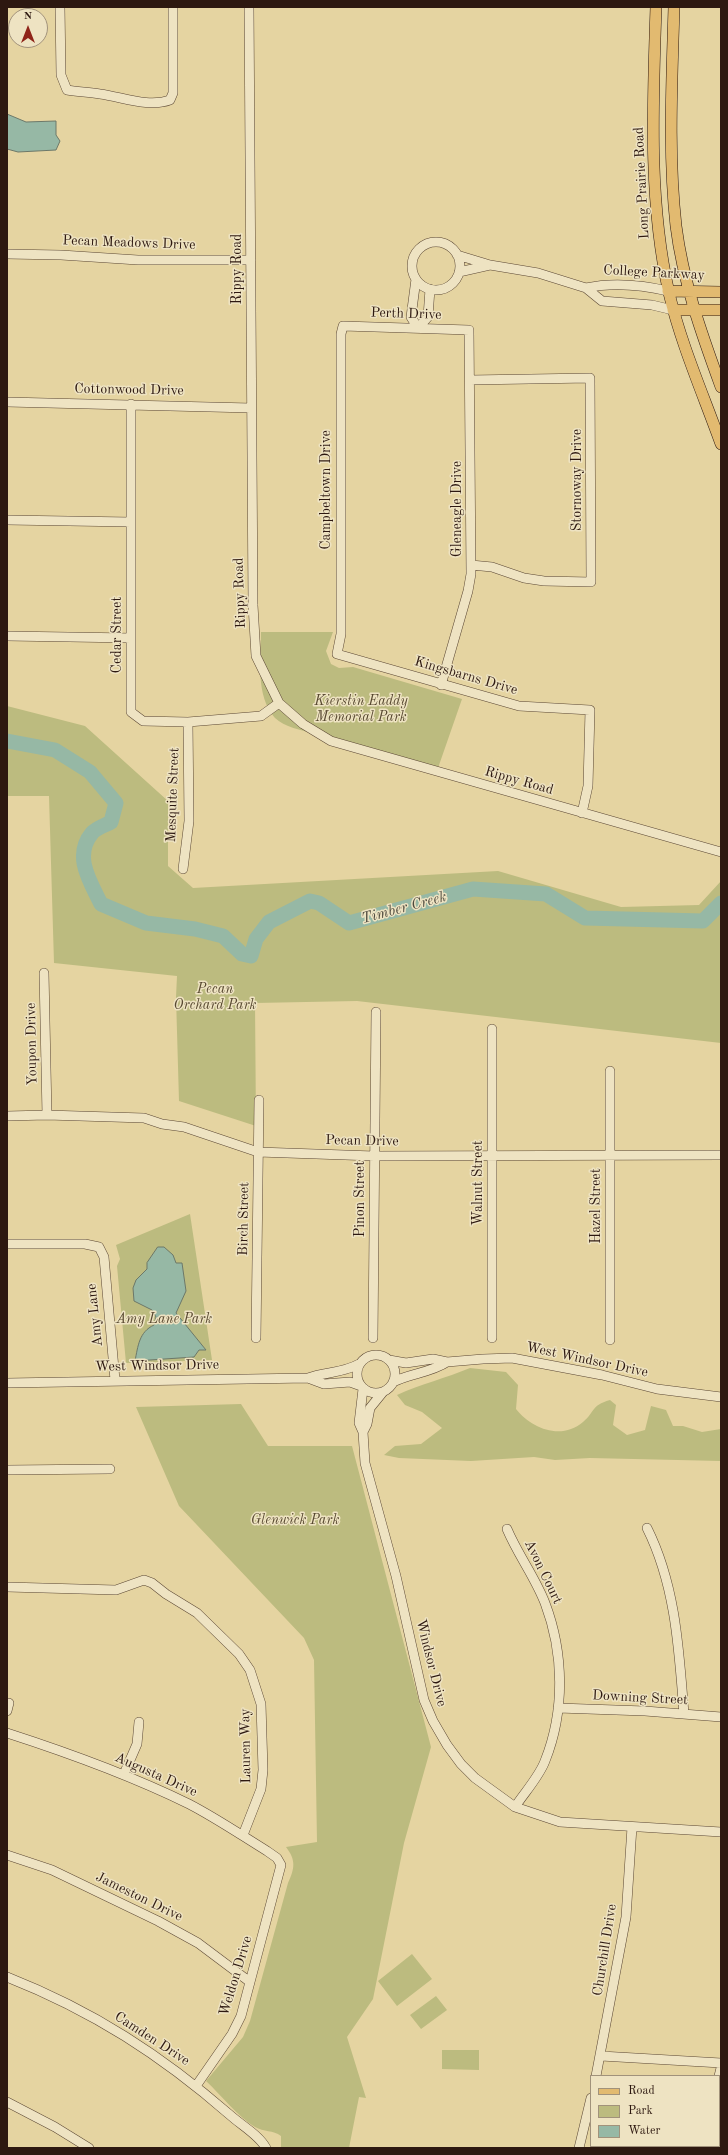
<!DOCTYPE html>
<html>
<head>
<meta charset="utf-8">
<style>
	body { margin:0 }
	#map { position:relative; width:728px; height:2155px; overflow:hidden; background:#e5d4a1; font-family:"Old Standard TT",serif }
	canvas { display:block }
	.frame { position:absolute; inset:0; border:8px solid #2d1810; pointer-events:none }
	.legend { position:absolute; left:590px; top:2075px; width:130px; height:72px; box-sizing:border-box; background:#eee3c2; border:1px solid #a1927b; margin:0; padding:5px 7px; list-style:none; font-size:12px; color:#2d1810 }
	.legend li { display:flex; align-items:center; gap:8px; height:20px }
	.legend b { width:20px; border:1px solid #a1927b }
	.north { position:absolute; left:8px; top:8px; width:40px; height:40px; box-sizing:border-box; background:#eee3c2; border:1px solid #a1927b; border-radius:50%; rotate:0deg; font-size:11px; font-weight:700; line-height:16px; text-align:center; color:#2d1810 }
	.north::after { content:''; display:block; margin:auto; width:14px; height:18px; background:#8f2418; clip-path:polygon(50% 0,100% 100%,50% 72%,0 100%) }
</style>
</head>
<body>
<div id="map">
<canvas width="728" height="2155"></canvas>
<div class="frame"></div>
<ul class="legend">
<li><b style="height:5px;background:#e2ba70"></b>Road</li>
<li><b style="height:11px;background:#bcbb7f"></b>Park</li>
<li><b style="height:11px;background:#96b8a5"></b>Water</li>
</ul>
<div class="north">N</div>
</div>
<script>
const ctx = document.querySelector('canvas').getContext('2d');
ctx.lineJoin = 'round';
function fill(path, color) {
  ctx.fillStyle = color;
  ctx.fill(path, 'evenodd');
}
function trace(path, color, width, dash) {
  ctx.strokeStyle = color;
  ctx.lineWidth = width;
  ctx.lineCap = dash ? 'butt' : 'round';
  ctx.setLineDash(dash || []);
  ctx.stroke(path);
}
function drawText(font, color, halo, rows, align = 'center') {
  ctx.font = font + ' "Old Standard TT",serif';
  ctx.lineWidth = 3;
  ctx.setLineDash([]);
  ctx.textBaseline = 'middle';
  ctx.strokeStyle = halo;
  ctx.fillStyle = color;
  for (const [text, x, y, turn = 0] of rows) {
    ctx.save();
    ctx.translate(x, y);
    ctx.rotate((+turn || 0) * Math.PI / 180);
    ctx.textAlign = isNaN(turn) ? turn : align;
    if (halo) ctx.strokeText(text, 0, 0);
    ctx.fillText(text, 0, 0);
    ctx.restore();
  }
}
const green = new Path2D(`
	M261,632H333L326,651L331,664L339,668L353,667L462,699L438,768C396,758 355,747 314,734C302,730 284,727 275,718C255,696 261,659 261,632Z
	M7,706L85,726L168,801V866L193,888L498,871L621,907L699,905L721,881V1043L357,1001L255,1003L256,1126L179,1101L176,997L177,976L54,963L49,796H7Z
	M190,1214L212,1360L126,1363L117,1266L120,1259L116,1245Z
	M470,1368L506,1372L518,1385L516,1409C531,1428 561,1441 583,1422C596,1411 590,1406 610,1400L616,1405L613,1425L627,1435L645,1430L651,1406L666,1410L673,1426H683L702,1432L721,1429V1461L590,1458L555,1460L534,1457L471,1461L399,1458L384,1455L395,1446L421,1444L442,1428L422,1412L405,1405L397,1395C421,1384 446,1378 470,1368Z
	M241,1404L268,1446H352L431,1747L404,1843L373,1999L347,2037L366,2098L359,2097L349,2148H281V2136C273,2130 264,2132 255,2127C238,2117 221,2095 206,2081L243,2037L250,2021L288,1883C295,1868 296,1860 286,1847L317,1842L314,1660L304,1638L179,1506L136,1407Z
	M412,1954L432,1979L397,2006L378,1981Z
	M436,1996L447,2010L421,2029L410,2015Z
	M442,2050H479V2070L442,2069Z`);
const water = new Path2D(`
	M7,114L26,122L56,121V135L60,141L56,150L18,152L7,149Z
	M158,1247H164L173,1255L176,1263H182L186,1291L176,1313L206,1350H199L194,1357L135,1361C138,1346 139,1332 154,1325L156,1317L152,1310L134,1301L133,1288L136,1280L147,1269V1263Z`);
const river = new Path2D(`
	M7,741L55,750L90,772L116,803L111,822C106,825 96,828 92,833C73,856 90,881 101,904L146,923L195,929L223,936L242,954L251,956L256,939L269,922L310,901L319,903L349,923L473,889L546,894L585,918L703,921L721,903`);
const minor = new Path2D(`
	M60,7L61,75L67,90C78,92 89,92 100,94C123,97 148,108 170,100L173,93V7
	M249,7L253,605L256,656L279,703L303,724L331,741L721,852
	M412 266a24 24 0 1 1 48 0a24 24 0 1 1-48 0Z
	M7,254L61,255L138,260H251
	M457,255L490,265L538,273L586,288L602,301L652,305L673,310
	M459,272L490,265
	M416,279L411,317L418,328L428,317L430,289
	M586,288C613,282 642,285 668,291
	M470,380L590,378L591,582L544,581L524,578L492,567L471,565
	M7,402L251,408
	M131,404V712L143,721L188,722L261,716L279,703
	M7,520L131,522
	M7,636L131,638
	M441,685L468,591L471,574L469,330L343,326L341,334V634L337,654L519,706L590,710L588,786L582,813
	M183,869L189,821L188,722
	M44,973L47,1115
	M610,1071V1340
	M7,1116L47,1115L144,1118L162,1124L184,1127L258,1152L374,1156L721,1155
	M7,1244H85L99,1247L104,1257L115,1380
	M256,1338L259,1100
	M373,1338L376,1012
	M492,1338V1029
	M357 1374a19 19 0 1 1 38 0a19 19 0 1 1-38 0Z
	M389,1360L406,1363L433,1359L447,1362L483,1359L512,1358L602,1375L657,1389L721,1397
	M308,1378L324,1384L350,1382L361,1386
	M393,1382C411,1373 430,1373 447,1362
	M7,1383L308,1378C325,1372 343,1373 359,1364
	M363,1389L359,1423L363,1432L367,1424L370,1408L383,1392
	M363,1432L365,1463L396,1576L424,1700L433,1721L447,1745L461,1764L475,1778L515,1807L560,1822L721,1832
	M7,1470L110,1469
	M647,1528C676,1586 679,1651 684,1714
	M507,1529C518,1555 535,1577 545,1603C564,1653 565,1711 545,1761C539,1777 524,1793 515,1807
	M7,1587L116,1590L144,1580L152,1583L166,1594L197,1613L239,1654L250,1670L261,1704L263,1770L261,1789L243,1835
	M558,1708L645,1711L721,1717
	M7,1711L9,1703
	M7,1733C69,1753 130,1775 189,1804C216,1818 241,1835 267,1851L277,1858L281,1865L241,2016L232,2034L196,2086
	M124,1774L137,1744L139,1722
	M7,1855L52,1870L158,1921L198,1943L250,1982
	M7,1977C93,2011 161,2055 230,2115C241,2125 259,2135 266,2148
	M601,2056L721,2063
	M596,2076L626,1917L632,1827
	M719,2076L721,2068
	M7,2102L55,2127L89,2148
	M579,2148L591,2098
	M701,2148L702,2146`);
const major = new Path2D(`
	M656,7C653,102 648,200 669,293C681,344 703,394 721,444
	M674,7C672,80 668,154 676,226C683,282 702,335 721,387
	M668,291L721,292
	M673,310H721`);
const streetNames = [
	["Long Prairie Road",642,183,-93],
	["Pecan Meadows Drive",129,243,2],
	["Rippy Road",237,269,-90],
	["College Parkway",654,273,3],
	["Perth Drive",406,314,2],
	["Cottonwood Drive",129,390,1],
	["Stornoway Drive",577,480,-90],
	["Campbeltown Drive",326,490,-90],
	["Gleneagle Drive",457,509,-90],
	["Rippy Road",240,593,-92],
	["Cedar Street",117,635,-90],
	["Kingsbarns Drive",466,676,16],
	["Rippy Road",519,781,16],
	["Mesquite Street",173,795,-88],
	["Youpon Drive",32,1044,-91],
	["Pecan Drive",362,1141,1],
	["Walnut Street",478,1183,-90],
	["Pinon Street",360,1199,-90],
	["Hazel Street",596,1206,-90],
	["Birch Street",244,1219,-89],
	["Amy Lane",95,1315,-96],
	["West Windsor Drive",587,1360,12],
	["West Windsor Drive",157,1366,-1],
	["Avon Court",543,1572,64],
	["Windsor Drive",431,1663,76],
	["Downing Street",640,1698,3],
	["Lauren Way",246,1746,-91],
	["Augusta Drive",156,1775,24],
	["Jameston Drive",139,1897,26],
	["Churchill Drive",605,1950,-81],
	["Weldon Drive",236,1976,-73],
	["Camden Drive",152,2039,33]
];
const parkNames = [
	["Kierstin Eaddy",361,701],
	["Memorial Park",361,717],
	["Pecan",215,989],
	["Orchard Park",215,1005],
	["Amy Lane Park",164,1319],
	["Glenwick Park",295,1520]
];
const waterNames = [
	["Timber Creek",404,908,-15]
];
fill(green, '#bcbb7f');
fill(water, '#96b8a5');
trace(water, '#6c7869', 1);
trace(river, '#96b8a5', 15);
trace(minor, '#5b4734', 10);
trace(major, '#2d1810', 12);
trace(minor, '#eee3c2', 9);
trace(major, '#e2ba70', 11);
drawText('14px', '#2d1810', '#eee3c2', streetNames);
drawText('italic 14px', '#584931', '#eee3c2', parkNames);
drawText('italic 15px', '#4c483d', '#eee3c2', waterNames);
</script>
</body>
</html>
